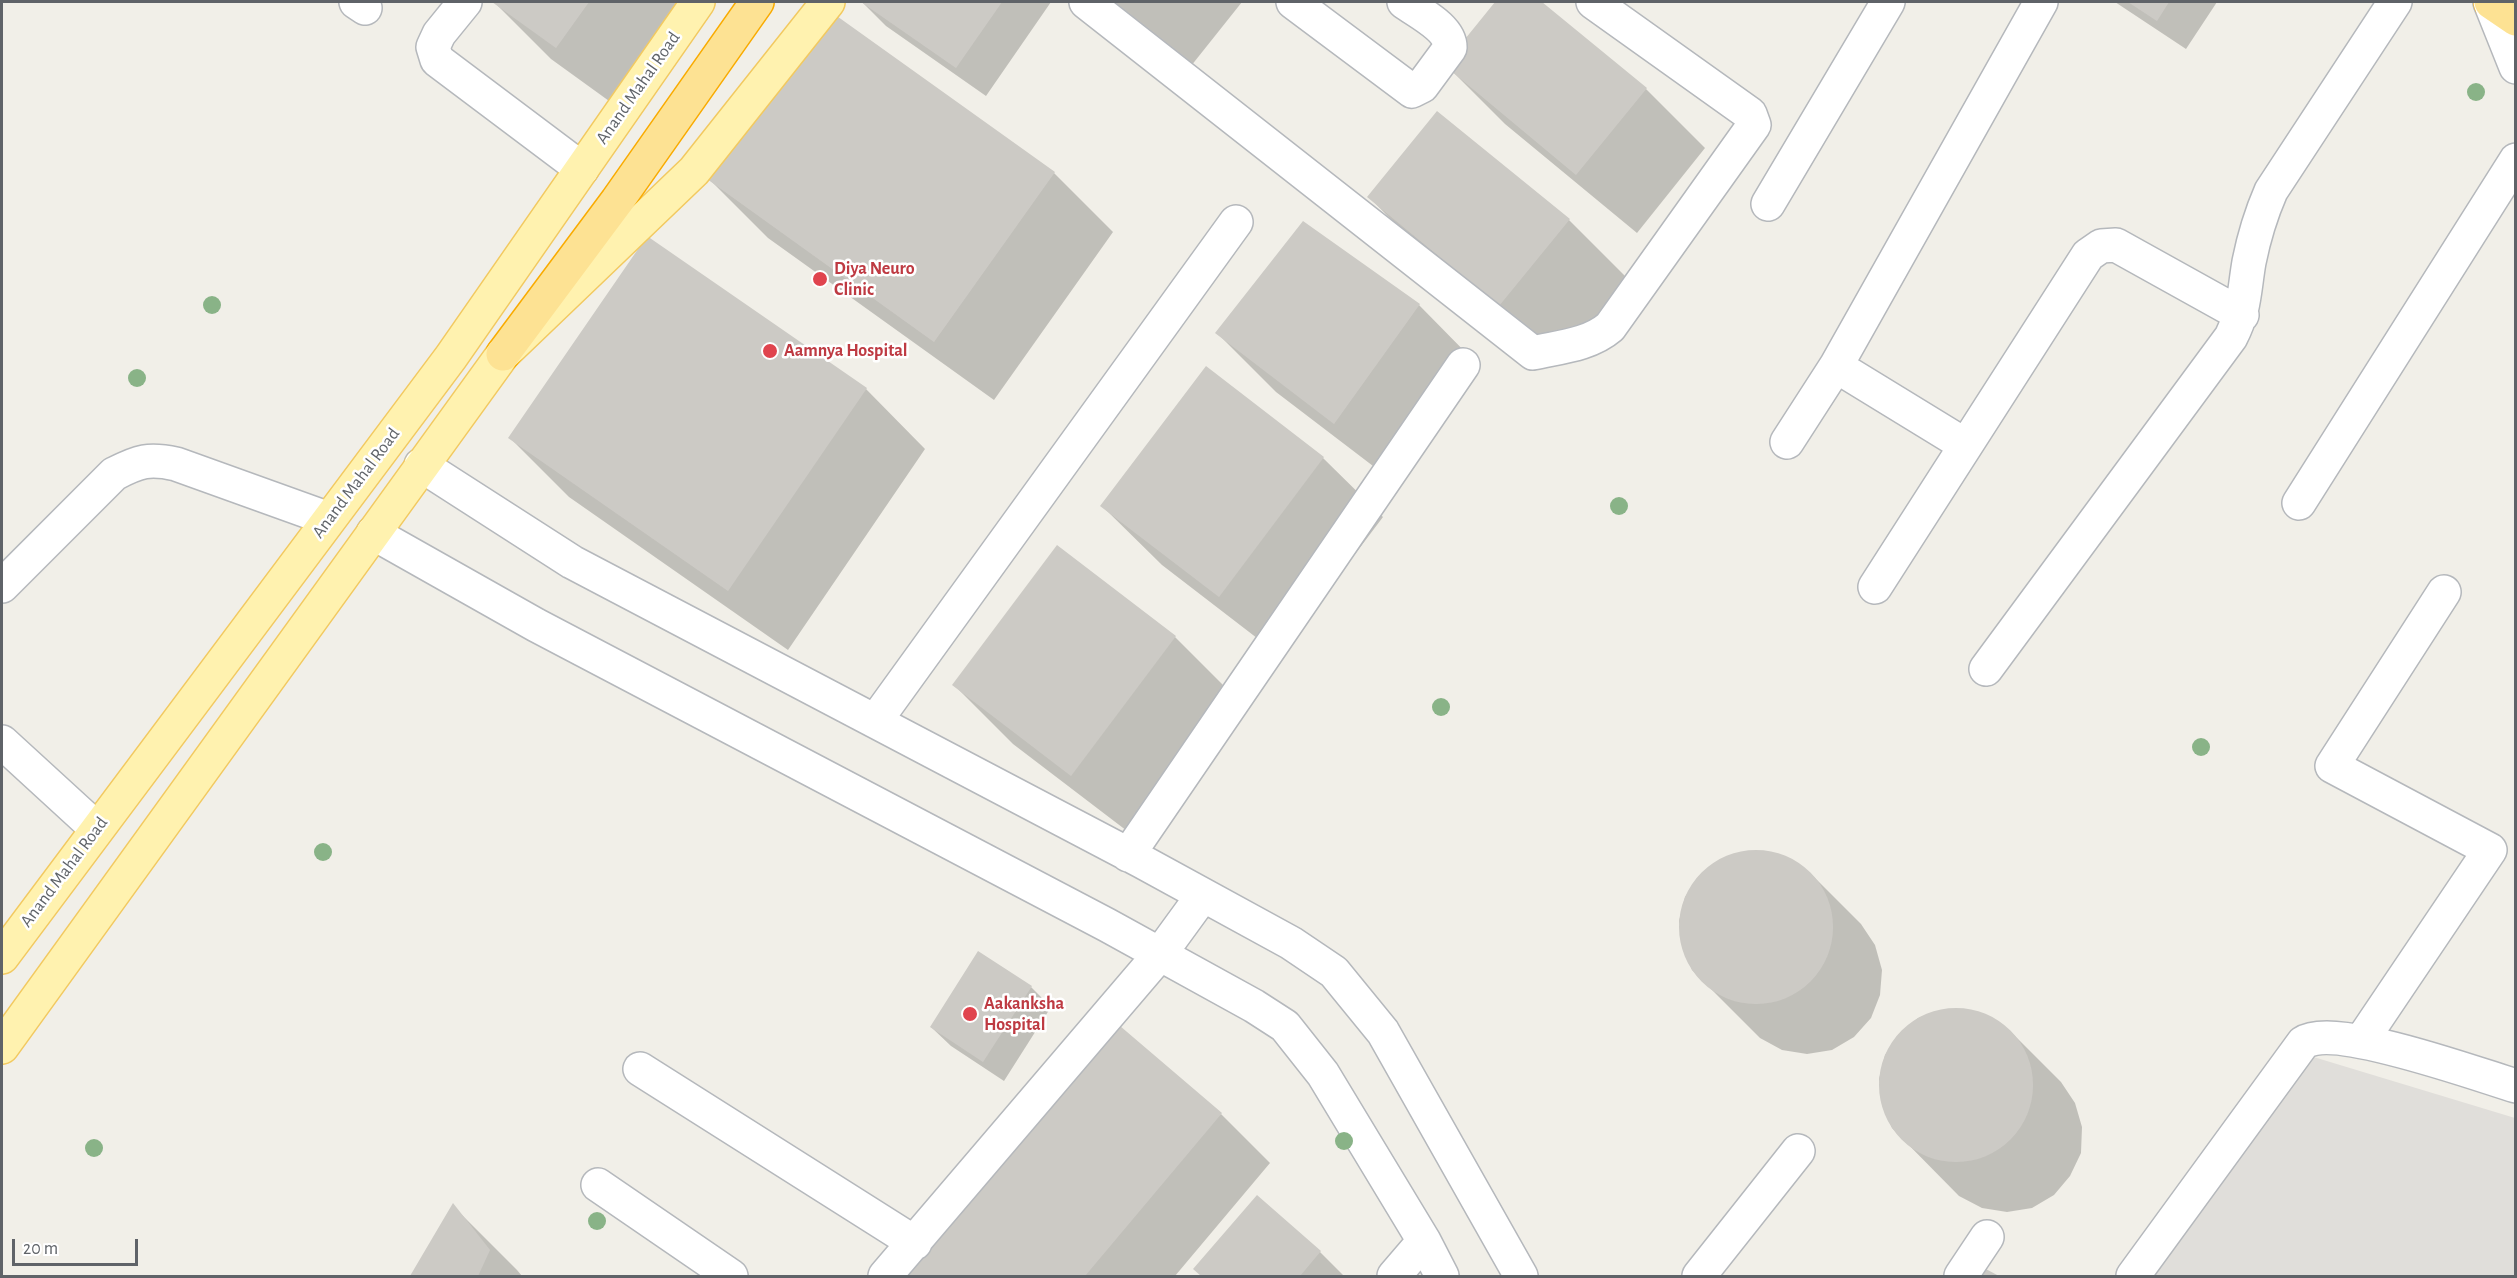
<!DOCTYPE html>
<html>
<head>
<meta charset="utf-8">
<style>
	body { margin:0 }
	#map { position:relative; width:2517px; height:1278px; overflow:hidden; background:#f1efe8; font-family:"Alegreya Sans",sans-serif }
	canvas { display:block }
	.frame { position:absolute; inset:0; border:3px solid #5f6368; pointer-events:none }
	.scale { position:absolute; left:12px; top:1239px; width:126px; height:27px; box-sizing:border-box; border:3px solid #5f6368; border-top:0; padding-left:8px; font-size:18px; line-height:21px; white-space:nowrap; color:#5f6368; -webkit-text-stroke:4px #fff; paint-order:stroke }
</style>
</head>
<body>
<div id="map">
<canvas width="2517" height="1278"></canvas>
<div class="frame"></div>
<div class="scale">20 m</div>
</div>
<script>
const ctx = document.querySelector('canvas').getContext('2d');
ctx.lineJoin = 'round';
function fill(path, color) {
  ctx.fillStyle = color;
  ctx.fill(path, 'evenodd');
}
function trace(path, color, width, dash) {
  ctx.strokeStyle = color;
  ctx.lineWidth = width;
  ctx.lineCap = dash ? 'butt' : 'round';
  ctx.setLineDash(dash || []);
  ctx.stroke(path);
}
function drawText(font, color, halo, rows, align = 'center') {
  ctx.font = font + ' "Alegreya Sans",sans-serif';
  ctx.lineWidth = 5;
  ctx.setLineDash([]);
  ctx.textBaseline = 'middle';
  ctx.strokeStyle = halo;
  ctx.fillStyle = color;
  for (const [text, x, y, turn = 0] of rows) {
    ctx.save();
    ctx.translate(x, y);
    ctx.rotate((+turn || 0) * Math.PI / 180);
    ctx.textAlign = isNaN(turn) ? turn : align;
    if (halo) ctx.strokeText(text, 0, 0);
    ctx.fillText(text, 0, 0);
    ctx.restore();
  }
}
const industrial = new Path2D(`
	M2307,1055L2515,1118V1276H2129Z`);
const shadow = new Path2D(`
	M494,2H691L616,106L551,59Z
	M862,2H1051L986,96L886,26Z
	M1108,2H1242L1191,66Z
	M1497,2H1540L1646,89L1705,148L1637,233L1505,124L1446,65Z
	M2115,2H2217L2186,49Z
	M1437,113L1569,220L1629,280L1559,364L1428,257L1369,197Z
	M1054,173L1113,232L994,400L768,238L709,179Z
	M1303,223L1419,305L1478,365L1394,482L1276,392L1217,333Z
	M647,238L866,389L925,449L788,650L569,497L510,438Z
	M1206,368L1323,458L1383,517L1279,655L1162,565L1102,506Z
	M1175,637L1234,696L1131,834L1013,744L954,685Z
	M1767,851L1791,859L1811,874L1861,924L1875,945L1882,970L1880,995L1871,1018L1854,1037L1832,1050L1807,1054L1782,1050L1760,1038L1692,970L1682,946L1679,921L1685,897L1699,876L1719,860L1742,852Z
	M1031,987L1051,1007L1004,1081L951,1046L931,1027Z
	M1942,1010H1967L1991,1017L2011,1032L2061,1082L2075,1103L2082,1127L2081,1153L2070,1176L2054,1195L2032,1208L2007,1212L1982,1208L1959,1196L1892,1128L1882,1105L1879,1079L1885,1055L1899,1034L1918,1018Z
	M1221,1114L1270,1163L1175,1276H899Z
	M1257,1197L1320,1252L1344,1276H1202L1195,1269Z
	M453,1206L517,1270L522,1276H412Z`);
const building = new Path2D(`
	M492,2H589L556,48Z
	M861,2H1002L956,68Z
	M1495,2H1542L1647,88L1576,175L1444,65Z
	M2128,2H2169L2157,21Z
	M827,9L1055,172L934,342L707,179Z
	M1437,111L1570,219L1499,306L1367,197Z
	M1303,221L1420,304L1334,424L1215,333Z
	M647,236L867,388L728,591L508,438Z
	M1206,366L1324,457L1219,597L1100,506Z
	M1057,545L1176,636L1071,776L952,685Z
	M1679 927a77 77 0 1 1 154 0a77 77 0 1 1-154 0Z
	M978,951L1032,986L983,1062L930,1027Z
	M1879 1085a77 77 0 1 1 154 0a77 77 0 1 1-154 0Z
	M1113,1020L1222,1113L1085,1276H897Z
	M1257,1195L1321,1251L1300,1276H1201L1193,1269Z
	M453,1203L490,1250L478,1276H410Z
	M1984,1268L1999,1276H1978Z`);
const minor = new Path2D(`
	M356,2L365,8
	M465,2L439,34L433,47L437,60L582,169
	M1086,2L1533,353C1559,347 1589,345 1610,327L1754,125L1750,114L1593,2
	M1293,2L1412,91L1422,86L1450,48C1451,28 1419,13 1404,2
	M2490,2L2516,67
	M1768,204L1888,2
	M1836,366L1965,445
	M1787,442L1836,366L2041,2
	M421,465L572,562L1141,861L1291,943L1334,972L1383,1032L1521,1276
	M2299,503L2516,160
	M373,533L536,625L1107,925L1254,1006L1285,1026L1323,1074L1424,1241L1442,1276
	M2,586L114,474C139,461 149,458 176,464L329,519
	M1875,587L2088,255L2101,246L2116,245L2242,315
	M1986,669L2231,337C2245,310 2244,291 2249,262C2254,237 2261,214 2271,191L2395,2
	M876,720L1236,222
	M2,742L97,829
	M1128,855L1463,365
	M2362,1040L2490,850L2332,766L2444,592
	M640,1069L915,1243
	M598,1185L731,1276
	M885,1276L1160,954L1203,895
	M1394,1276L1424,1241
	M1699,1276L1798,1151
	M1961,1276L1987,1237
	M2133,1276L2303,1043C2334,1022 2476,1074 2516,1086`);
const major = new Path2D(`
	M2,957L451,357L698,2
	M2,1047L503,354L694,171L828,2`);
const highway = new Path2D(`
	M2491,2L2516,19
	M503,354L617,201L757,2`);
const trees = [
	[2476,92],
	[212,305],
	[137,378],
	[1619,506],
	[1441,707],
	[2201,747],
	[323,852],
	[1344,1141],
	[94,1148],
	[597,1221]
];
const markers = [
	[820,279,8,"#e0444e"],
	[770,351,8,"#e0444e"],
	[970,1014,8,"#e0444e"]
];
const streetNames = [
	["Anand Mahal Road",638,88,-55],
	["Anand Mahal Road",356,483,-53],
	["Anand Mahal Road",64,872,-53]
];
const healthNames = [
	["Diya Neuro",834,269],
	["Clinic",834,290],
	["Aamnya Hospital",784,351],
	["Aakanksha",984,1004],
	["Hospital",984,1025]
];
fill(industrial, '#e0deda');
fill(shadow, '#0003');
fill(building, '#cccac5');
trace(minor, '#b5b8bc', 36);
trace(major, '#f2c960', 36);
trace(highway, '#f9ab00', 36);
trace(minor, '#fff', 33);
trace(major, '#fff2af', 33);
trace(highway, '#fde293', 33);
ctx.fillStyle = '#89b387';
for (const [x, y] of trees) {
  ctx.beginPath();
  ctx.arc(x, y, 9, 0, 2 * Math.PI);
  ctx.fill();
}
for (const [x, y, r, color] of markers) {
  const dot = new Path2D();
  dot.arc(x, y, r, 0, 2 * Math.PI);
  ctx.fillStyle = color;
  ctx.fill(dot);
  trace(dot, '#fff', 2);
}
drawText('18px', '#5f6368', '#fff', streetNames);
drawText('bold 18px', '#be3a42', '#fff', healthNames, 'left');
</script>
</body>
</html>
